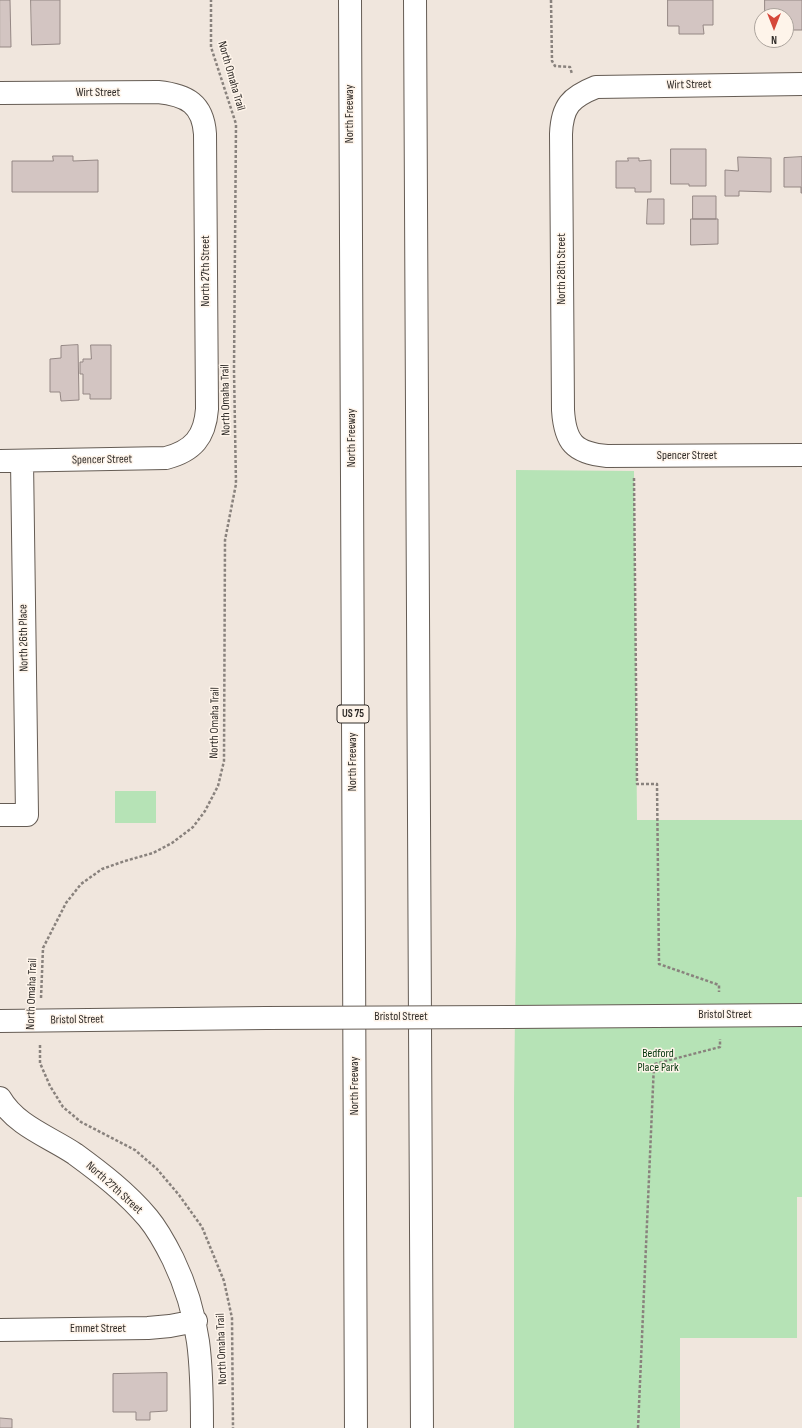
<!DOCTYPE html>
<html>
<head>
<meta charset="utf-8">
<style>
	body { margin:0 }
	#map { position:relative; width:802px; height:1428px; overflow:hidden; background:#f0e6dd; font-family:"Sofia Sans Condensed",sans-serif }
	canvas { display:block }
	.north { position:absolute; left:754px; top:8px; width:40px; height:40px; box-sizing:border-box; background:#fef4ea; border:1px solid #aca49d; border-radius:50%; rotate:180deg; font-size:11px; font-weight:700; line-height:16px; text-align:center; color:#302c29 }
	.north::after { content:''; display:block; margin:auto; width:14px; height:18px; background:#d54739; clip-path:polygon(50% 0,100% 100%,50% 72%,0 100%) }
</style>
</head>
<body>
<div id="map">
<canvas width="802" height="1428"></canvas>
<div class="north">N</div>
</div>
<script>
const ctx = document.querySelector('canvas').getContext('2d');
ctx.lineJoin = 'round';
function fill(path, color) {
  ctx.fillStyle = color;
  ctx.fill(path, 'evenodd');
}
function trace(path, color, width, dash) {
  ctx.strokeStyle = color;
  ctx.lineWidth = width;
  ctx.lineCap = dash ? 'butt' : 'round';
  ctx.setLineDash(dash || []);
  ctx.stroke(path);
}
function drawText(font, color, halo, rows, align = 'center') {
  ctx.font = font + ' "Sofia Sans Condensed",sans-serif';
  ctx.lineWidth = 3;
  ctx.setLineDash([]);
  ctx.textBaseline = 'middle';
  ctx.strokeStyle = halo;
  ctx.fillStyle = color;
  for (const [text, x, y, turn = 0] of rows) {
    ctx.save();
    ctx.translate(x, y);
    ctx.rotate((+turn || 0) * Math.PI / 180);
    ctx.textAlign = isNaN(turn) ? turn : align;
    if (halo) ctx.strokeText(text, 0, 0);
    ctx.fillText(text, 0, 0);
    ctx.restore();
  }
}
const green = new Path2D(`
	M516,470L634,471L637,820H802V1197H797V1338H680V1428H514V1098L516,934Z
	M115,791H156V823H115Z`);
const building = new Path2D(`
	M0,0H10L11,47H0Z
	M31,0H60V44L32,45Z
	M668,0H713V25H703L704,34H679V26H668Z
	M765,0H802V30H787L786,16H765Z
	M671,149H706V186H689V184H671Z
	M53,156H73V161L98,160V192H12V161H53Z
	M738,157L771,158V192L739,191V196H725V170L738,171Z
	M802,157V193H801V187H784V158Z
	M628,158H639V161L651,160V192H635V188H616V161H628Z
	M693,196H716V219H693Z
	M648,199H664V224H647Z
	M691,219H718V244L691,245Z
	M78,345L79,400L61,401L60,392H50V359L61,358V346Z
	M91,345H111V399H90V394H83V374H80V362H83V359H91Z
	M167,1373V1411L150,1412V1420H136V1412H113V1374Z
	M0,1418L12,1419V1428H0Z`);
const path = new Path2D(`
	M551,0L552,61L555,66L570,67L572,74
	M634,478L637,784H657L659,964L719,985V992
	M41,998L43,948L66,903L81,884L102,869L125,861L153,853L172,843L193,827L205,811L218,786L224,761L225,540L236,484L234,370L236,124L211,47V0
	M40,1045V1063L50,1086L63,1107L81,1122L135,1150L157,1169L179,1195L202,1227L224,1281L232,1318L233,1428
	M638,1428L654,1064L720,1047V1039`);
const minor = new Path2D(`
	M802,84L596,87C571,97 562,106 561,134L563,410C565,442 574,453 607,456L802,455
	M0,93L158,92C187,95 203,104 205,134L207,409C205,437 193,451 166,458L0,461
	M0,815H27L22,461
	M509,1017L802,1015
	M0,1021L266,1018
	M0,1098C16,1126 50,1137 75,1154C101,1173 127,1193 148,1218C158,1230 166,1245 173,1259C201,1317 202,1365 202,1428
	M0,1330L148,1328L170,1326L196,1321`);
const highway = new Path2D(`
	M350,0L356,1428
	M415,0L422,1428`);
const minorBridge = new Path2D(`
	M266,1018L509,1017`);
const shields = [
	[353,714,32]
];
const shieldNames = [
	["US 75",353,714]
];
const streetNames = [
	["North Omaha Trail",231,76,74],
	["Wirt Street",689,85,-1],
	["Wirt Street",98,93],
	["North Freeway",350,114,-90],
	["North 28th Street",562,269,-90],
	["North 27th Street",206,271,-90],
	["North Omaha Trail",226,400,-91],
	["North Freeway",352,438,-90],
	["Spencer Street",687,456],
	["Spencer Street",102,460,-1],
	["North 26th Place",24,638,-91],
	["North Omaha Trail",215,723,-89],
	["North Freeway",353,762,-90],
	["North Omaha Trail",32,994,-88],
	["Bristol Street",725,1015],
	["Bristol Street",401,1017],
	["Bristol Street",77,1020,-1],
	["North Freeway",355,1086,-90],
	["North 27th Street",114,1188,42],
	["Emmet Street",98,1329],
	["North Omaha Trail",222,1349,-92]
];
const parkNames = [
	["Bedford",658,1054],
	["Place Park",658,1068]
];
fill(green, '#b6e3b6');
fill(building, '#d3c5c2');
trace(building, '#948784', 1);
trace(minor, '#655c54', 24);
trace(highway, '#655c54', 24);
trace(path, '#89827d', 2.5, [3, 2]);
trace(minor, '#fff', 22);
trace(highway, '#fff', 22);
trace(minorBridge, '#655c54', 24, []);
trace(minorBridge, '#fff', 22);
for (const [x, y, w] of shields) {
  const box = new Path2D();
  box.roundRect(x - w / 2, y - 9, w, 18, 3);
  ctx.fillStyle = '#fef4ea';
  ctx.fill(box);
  trace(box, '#302c29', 1);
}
drawText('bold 11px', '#302c29', null, shieldNames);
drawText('12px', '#302c29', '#fef4ea', streetNames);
drawText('12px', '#03350b', '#fef4ea', parkNames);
</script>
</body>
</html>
